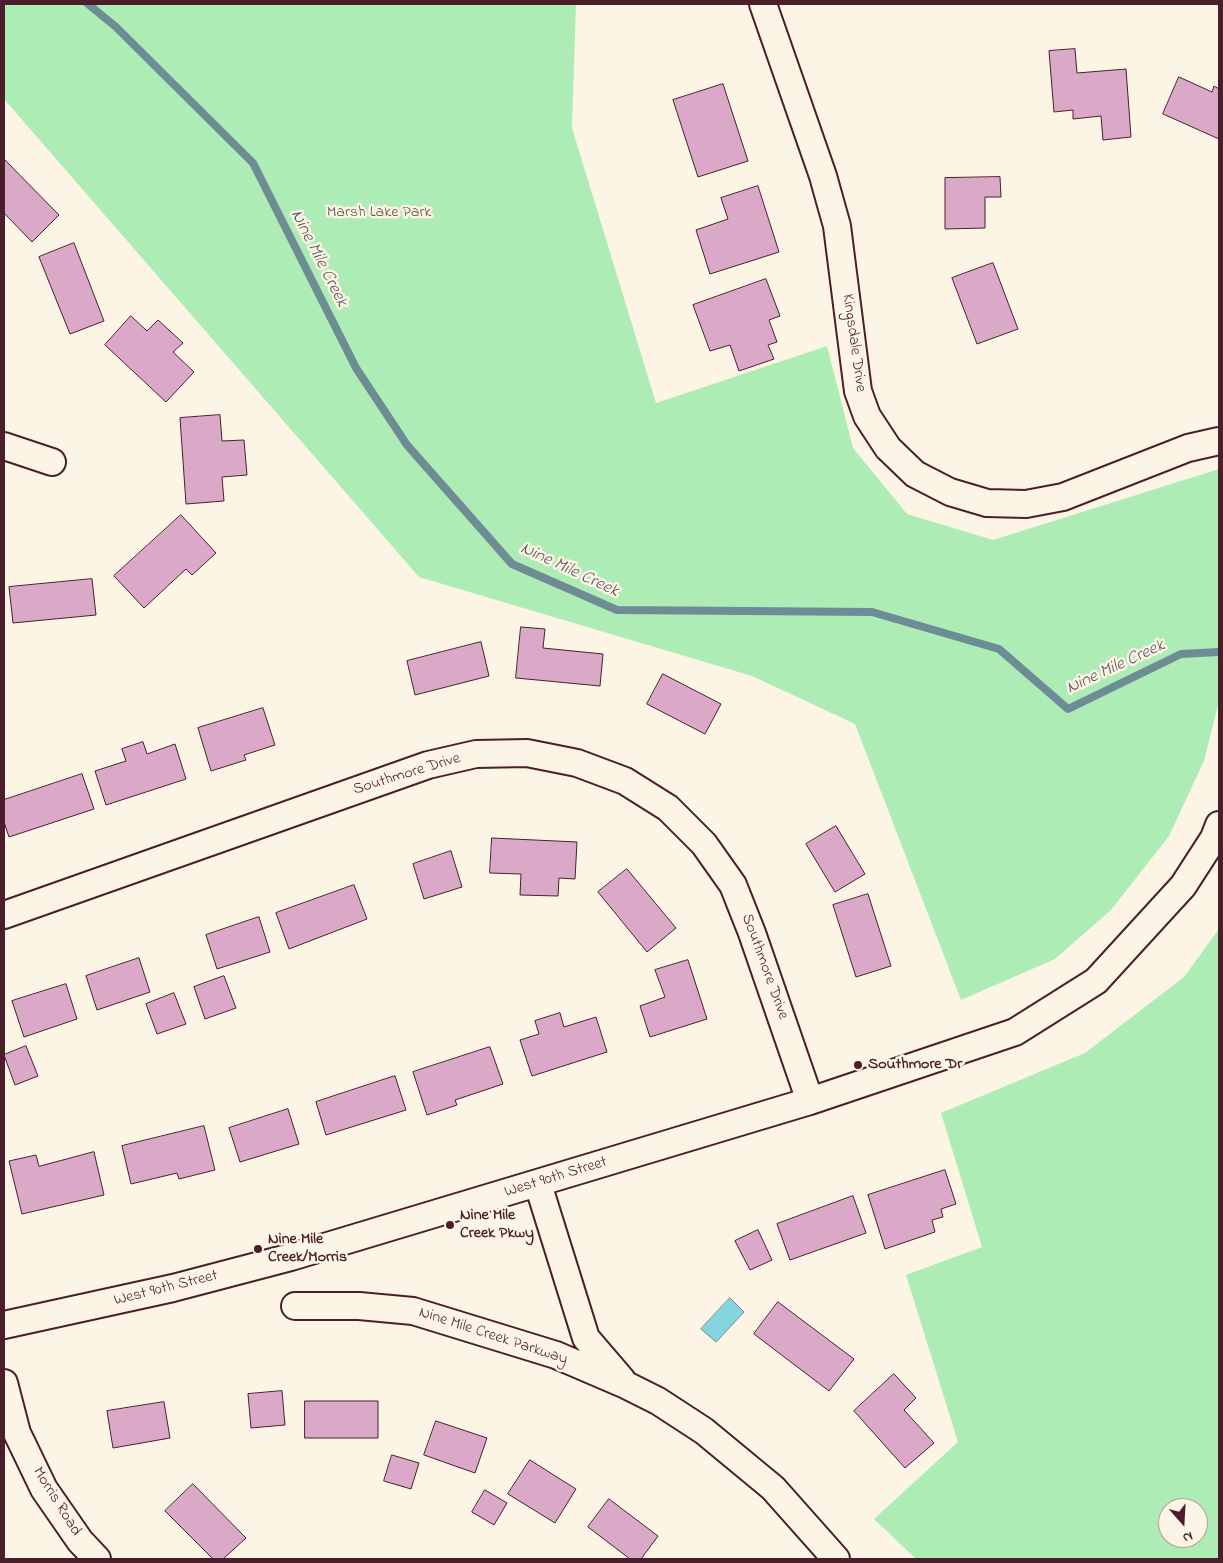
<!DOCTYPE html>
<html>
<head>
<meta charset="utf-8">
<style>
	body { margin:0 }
	#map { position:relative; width:1223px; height:1563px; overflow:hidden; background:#fcf5e5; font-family:"Indie Flower",sans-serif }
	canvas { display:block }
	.frame { position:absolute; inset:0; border:5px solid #4a1f2b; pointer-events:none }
	.north { position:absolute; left:1158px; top:1498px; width:50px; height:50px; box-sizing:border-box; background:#fcf5e5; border:1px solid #b59f9b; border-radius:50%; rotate:161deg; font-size:14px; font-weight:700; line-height:20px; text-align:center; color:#4a1f2b }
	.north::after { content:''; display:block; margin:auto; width:18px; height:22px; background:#4a1f2b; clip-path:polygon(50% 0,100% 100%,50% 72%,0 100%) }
</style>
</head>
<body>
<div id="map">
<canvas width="1223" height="1563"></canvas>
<div class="frame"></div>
<div class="north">N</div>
</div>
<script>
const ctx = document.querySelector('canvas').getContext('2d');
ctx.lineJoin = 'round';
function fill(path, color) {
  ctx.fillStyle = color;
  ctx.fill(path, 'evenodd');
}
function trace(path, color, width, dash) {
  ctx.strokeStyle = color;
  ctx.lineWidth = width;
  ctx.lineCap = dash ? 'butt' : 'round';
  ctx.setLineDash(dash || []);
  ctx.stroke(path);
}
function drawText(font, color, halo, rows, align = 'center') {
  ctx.font = font + ' "Indie Flower",sans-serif';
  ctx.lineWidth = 5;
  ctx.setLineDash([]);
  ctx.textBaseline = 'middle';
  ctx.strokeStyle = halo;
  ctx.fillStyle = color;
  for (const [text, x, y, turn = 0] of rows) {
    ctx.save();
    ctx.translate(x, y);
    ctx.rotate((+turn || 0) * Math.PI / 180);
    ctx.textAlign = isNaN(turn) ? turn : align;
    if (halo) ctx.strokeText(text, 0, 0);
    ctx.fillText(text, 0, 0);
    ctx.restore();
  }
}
const green = new Path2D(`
	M4,4H576L572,128L656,403L827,346L853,448L907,514L993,540L1219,469V701L1204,761L1169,836L1111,910L1055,959L961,1000L855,724L752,676L419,577L4,99Z
	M1219,929V1559H916L874,1519L958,1442L906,1275L982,1247L941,1113L1085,1053L1184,977ZM1168,1508H1198V1538H1168Z`);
const water = new Path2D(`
	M730,1298L744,1312L716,1342L701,1329Z`);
const stream = new Path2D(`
	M88,4L116,27L253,163L356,368L407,445L512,564L617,610L872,612L999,649L1068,709L1181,654L1219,652`);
const building = new Path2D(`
	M1075,49L1077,73L1126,69L1131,137L1103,140L1101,116L1073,119V110L1054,112L1049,51Z
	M1179,77L1212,92L1214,86L1219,89V139L1163,114Z
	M723,84L748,161L698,177L673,100Z
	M4,159L59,215L32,242L4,213Z
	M1000,177L1001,197H985V228L945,229V178Z
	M758,186L779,252L710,274L696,230L728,219L721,198Z
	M74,243L104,321L70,334L39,257Z
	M993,263L1018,329L977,344L952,278Z
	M766,279L780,316L769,320L777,342L768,345L774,359L739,371L730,345L710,351L693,305Z
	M131,316L147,331L158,320L183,343L173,352L194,372L166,402L105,345Z
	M220,415L222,441L244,440L247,475L222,477L224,501L186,504L180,418Z
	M181,515L216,553L192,575L186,569L144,608L114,576Z
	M92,579L96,615L13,623L9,587Z
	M521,627L545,629L543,648L603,654L600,686L516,678Z
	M481,642L489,676L415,695L407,661Z
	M663,674L721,704L705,734L647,704Z
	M263,708L275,745L244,755L246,760L211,771L198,728Z
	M143,742L147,754L175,744L186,779L106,805L95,771L126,761L122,749Z
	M82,774L94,809L9,837L4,822V800Z
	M836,826L865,874L835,892L806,844Z
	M492,838L577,842L575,879L559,878L558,896L520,895L521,874L490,873Z
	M451,851L462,887L424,899L413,864Z
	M627,869L676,928L647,952L598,892Z
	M354,885L367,919L289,949L276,913Z
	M868,894L891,966L856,977L833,905Z
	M259,917L270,952L217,969L206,935Z
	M139,958L150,992L97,1010L86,976Z
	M688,960L707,1019L650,1037L640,1006L665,997L655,970Z
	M224,976L236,1008L205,1019L194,987Z
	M66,984L77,1019L24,1037L12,1001Z
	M174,993L186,1024L157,1034L146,1004Z
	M560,1013L564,1027L596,1017L607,1052L532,1076L520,1040L539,1034L535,1021Z
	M26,1046L38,1076L15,1085L4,1055Z
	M490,1047L503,1084L455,1100L457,1105L427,1115L413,1072Z
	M395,1076L406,1110L326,1135L316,1102Z
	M288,1109L299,1144L240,1162L229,1128Z
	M204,1126L215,1170L179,1179L177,1173L131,1184L122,1146Z
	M94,1152L104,1195L22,1214L9,1161L36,1155L39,1166Z
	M945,1170L956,1204L941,1209L943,1217L932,1220L935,1232L885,1249L868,1195Z
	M853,1196L866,1233L790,1260L777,1224Z
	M758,1230L772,1260L750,1270L735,1241Z
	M778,1302L854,1359L829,1391L754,1334Z
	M894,1374L916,1398L904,1410L934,1443L905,1468L854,1411Z
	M282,1391L285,1425L251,1428L248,1394Z
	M305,1401H378V1438H305Z
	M164,1402L170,1438L113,1448L107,1411Z
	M436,1421L487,1438L475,1473L424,1455Z
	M392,1455L419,1463L411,1489L384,1481Z
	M530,1460L576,1489L555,1523L508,1494Z
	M193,1484L246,1538L223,1559H213L165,1511Z
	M485,1490L507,1503L494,1525L472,1512Z
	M609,1499L658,1536L641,1559H630L588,1527Z`);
const minor = new Path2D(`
	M763,4L823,176L837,226L858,391L867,416L888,448L915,474L950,492L987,503L1026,504L1063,497L1188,448L1219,441
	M4,446L52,462
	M4,915L428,765L476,754L527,753L577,763L625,781L668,808L704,844L733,885L752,933L810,1101
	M538,1184L586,1338L622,1380
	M295,1306H359L413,1311L556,1355L626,1385L658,1401L704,1431L773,1488L836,1559
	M4,1325L173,1288L291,1257L810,1101L1015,1032L1096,981L1183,886L1214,838L1219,825
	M4,1383L17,1433L44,1489L80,1541L97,1559`);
const markers = [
	[858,1065,5,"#4a1f2b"],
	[450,1225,5,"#4a1f2b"],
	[258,1249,5,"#4a1f2b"]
];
const parkNames = [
	["Marsh Lake Park",379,213]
];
const streetNames = [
	["Kingsdale Drive",853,343,82],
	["Southmore Drive",407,775,-17],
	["Southmore Drive",764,967,70],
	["West 90th Street",556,1178,-17],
	["West 90th Street",166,1289,-14],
	["Nine Mile Creek Parkway",493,1337,18],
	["Morris Road",56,1502,58]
];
const poiNames = [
	["Southmore Dr",868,1065],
	["Nine Mile",460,1216],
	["Creek Pkwy",460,1234],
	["Nine Mile",268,1240],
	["Creek/Morris",268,1258]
];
const waterNames = [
	["Nine Mile Creek",318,259,63],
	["Nine Mile Creek",569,571,25],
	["Nine Mile Creek",1116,668,-25]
];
fill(green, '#adecb4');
fill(water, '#84d5de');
trace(water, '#6d8c96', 1);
trace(stream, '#6d8c96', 8);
fill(building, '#daa9c7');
trace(building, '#4a1f2b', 1);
trace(minor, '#4a1f2b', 30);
trace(minor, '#fcf5e5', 26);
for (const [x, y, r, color] of markers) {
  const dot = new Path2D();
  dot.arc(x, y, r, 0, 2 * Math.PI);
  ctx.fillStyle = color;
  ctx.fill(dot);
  trace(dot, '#fcf5e5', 2);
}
drawText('16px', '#63524d', '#fcf5e5', parkNames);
drawText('16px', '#4a1f2b', '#fcf5e5', streetNames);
drawText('bold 16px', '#4a1f2b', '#fcf5e5', poiNames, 'left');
drawText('italic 18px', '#5b5661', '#fcf5e5', waterNames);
</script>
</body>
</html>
